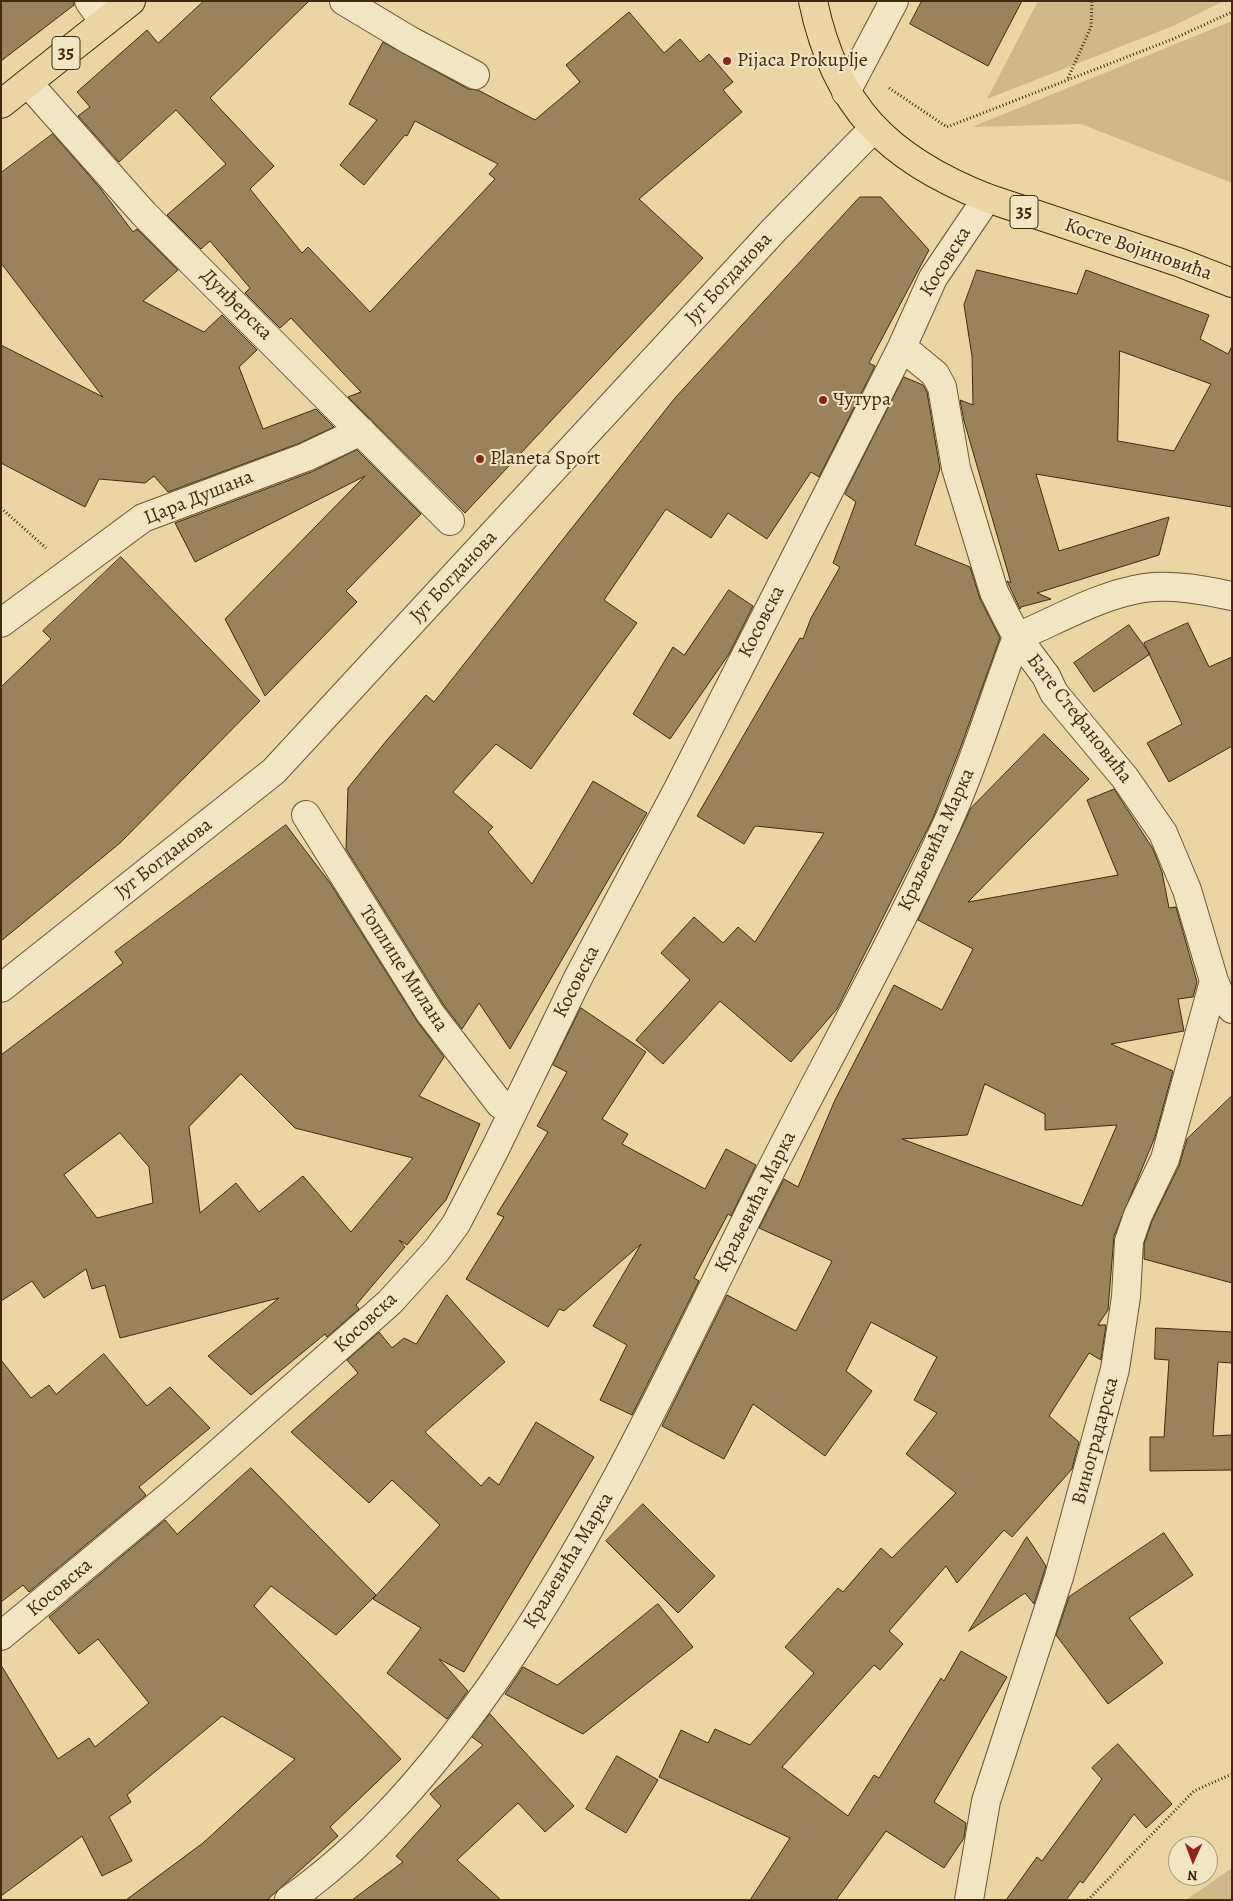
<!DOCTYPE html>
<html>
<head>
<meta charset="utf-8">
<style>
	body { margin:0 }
	#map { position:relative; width:1233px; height:1901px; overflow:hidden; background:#ecd5a4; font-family:Alegreya,serif }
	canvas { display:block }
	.frame { position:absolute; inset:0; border:2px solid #422a0d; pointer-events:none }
	.north { position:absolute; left:1168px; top:1836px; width:50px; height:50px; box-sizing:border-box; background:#f3e4c4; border:1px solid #ac9a7b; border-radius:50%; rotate:182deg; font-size:14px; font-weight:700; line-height:20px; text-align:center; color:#422a0d }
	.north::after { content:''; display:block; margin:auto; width:18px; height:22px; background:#8f2418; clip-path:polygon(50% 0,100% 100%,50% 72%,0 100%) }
</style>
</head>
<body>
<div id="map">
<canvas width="1233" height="1901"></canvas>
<div class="frame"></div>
<div class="north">N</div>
</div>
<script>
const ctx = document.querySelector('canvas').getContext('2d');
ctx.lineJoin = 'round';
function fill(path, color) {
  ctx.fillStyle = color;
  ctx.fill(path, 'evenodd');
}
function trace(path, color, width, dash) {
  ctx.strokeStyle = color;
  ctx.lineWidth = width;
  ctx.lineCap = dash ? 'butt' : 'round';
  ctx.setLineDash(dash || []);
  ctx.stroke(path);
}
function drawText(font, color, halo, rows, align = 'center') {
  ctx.font = font + ' Alegreya,serif';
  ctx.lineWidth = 4;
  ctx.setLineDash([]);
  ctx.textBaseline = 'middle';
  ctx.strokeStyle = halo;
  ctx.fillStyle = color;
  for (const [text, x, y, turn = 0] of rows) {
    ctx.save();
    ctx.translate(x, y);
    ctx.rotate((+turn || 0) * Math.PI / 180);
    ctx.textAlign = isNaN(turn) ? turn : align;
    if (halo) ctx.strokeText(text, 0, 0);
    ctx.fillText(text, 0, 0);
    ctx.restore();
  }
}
const green = new Path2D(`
	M1038,1H1224L1173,26L987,99Z
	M1232,21V183L1081,124L972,127Z
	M1232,1868V1900H1186Z`);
const building = new Path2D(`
	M1,1H74V5L1,61Z
	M204,1H309L210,98L274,166L250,189L302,253L308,247L370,312L495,179L489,174L498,164L415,121L407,136L405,135L364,185L340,165L377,120L349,104L383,42L468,89L478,90L535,120L580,82L566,65L629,12L664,53L680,39L700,62L709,54L733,82L723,90L742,112L639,199L703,258L465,513L348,397L361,392L291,318L280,328L245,293L250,288L210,241L201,249L167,215L226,164L176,110L119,162L78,116L90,107L77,92L147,30L158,43Z
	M922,1H1022L988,66L910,24Z
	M53,134L100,188L133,232L137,229L178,270L143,301L204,332L222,315L257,350L239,367L263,429L316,409L334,427L300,443L168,492L154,476L145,483L99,479L85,507L1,463V345L103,397L1,263V173Z
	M860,197H881L929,250L869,363L875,366L819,477L811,472L767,539L728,513L711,538L666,509L604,600L637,623L531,769L496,744L453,792L493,827L488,832L532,884L593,781L647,813L510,1049L479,1003L462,1029L443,1004L346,849L348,788L387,740L426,695L434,702L675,398Z
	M977,270L1077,294L1086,270L1209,315L1200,339L1228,354L1232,346V507L1036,474L1059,551L1169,517L1159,555L1037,593L1051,599L1021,607L1020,609L1007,581L1011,583L964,421L960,400L973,405L972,356L964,305ZM1120,351L1211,384L1174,451L1118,441Z
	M904,377L923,385L927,392L940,469L915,545L970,567L980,599L1000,638L960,749L933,818L837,1009L791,1062L720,1001L663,1064L636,1040L690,980L661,953L694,917L723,943L738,927L755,942L824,833L755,826L744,844L697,816L800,638L803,639L811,618L840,567L833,563L856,502L845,494Z
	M357,450L421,514L346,591L357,602L265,696L225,619L365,476L195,562L175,523L311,472Z
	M121,557L260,701L120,843L1,941V687L51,639L43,631Z
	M729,590L753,606L729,654L670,739L633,714L673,647L684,655Z
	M1188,623L1209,667L1232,657V746L1169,782L1147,743L1182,724L1144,643Z
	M1129,625L1150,654L1094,692L1074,663Z
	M1044,734L1089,779L968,902L1118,875L1087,800L1114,789L1153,849L1162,872L1169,908L1176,907L1197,982L1193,997L1178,999L1184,1031L1111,1044L1173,1071L1155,1137L1114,1236L1108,1310L1098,1325H1106L1101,1360L1089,1353L1049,1416L1079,1442L1072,1469L1012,1537L1004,1530L957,1583L946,1566L889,1631L903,1644L880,1670L874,1665L782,1767L848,1816L874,1775L879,1778L941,1678L944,1681L961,1651L1007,1677L934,1802L966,1823L964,1838L944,1868L886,1831L836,1900H750L790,1838L659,1777L681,1730L708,1743L715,1729L750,1745L814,1673L785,1647L838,1588L843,1592L881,1548L892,1558L956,1493L906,1454L937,1413L914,1400L937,1357L871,1322L846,1371L872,1391L825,1456L753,1404L724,1459L662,1426L727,1295L796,1331L832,1261L759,1228L784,1179L798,1187L835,1100L894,985L942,1010L973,949L918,920L971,808ZM985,1084L1045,1114V1130L1117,1125L1082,1206L902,1139L967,1135Z
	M286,825L330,883L417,1021L444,1057L419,1096L480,1124L446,1200L407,1245L399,1240L405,1247L356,1305L359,1309L327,1337L325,1334L251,1395L208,1356L279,1298L120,1338L105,1285L92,1289L86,1269L44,1298L32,1281L1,1301V1055L123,963L115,952ZM241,1074L295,1128L413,1158L351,1232L303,1176L259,1212L236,1183L200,1213L189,1127ZM120,1133L149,1167L153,1203L97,1218L64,1175Z
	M581,1008L646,1052L602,1119L628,1134L622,1144L705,1189L726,1149L756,1165L731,1216L728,1214L694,1278L699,1281L632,1415L600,1400L627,1345L593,1326L641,1244L564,1311L559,1309L548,1327L466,1279L504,1217L497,1214L548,1132L537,1126L567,1072L553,1065Z
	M1232,1096V1283L1144,1259V1244L1152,1221L1179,1166L1187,1139Z
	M447,1295L505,1362L425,1432L481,1486L489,1477L499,1485L536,1422L594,1457L464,1672L439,1659L468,1691L447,1719L387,1673L421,1628L373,1599L440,1525L392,1480L369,1503L291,1432L358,1373L347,1360L379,1332L392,1348L404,1338L416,1344Z
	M1156,1328L1232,1332V1363L1218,1362L1213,1436L1232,1435V1470L1150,1471V1437H1164L1169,1360L1155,1359Z
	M104,1354L147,1406L170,1387L210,1428L139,1487L146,1495L29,1592L23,1585L1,1602V1360L31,1398L49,1385L56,1394Z
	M251,1468L376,1595L336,1635L271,1586L254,1606L401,1759L330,1827L338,1836L267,1900H126L203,1843L295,1759L222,1716L127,1795L131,1802L109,1817L132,1861L102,1876L82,1836L1,1896V1665L58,1759L89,1738L95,1747L149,1703L98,1639L79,1654L49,1617L165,1520L177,1534Z
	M643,1504L715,1576L678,1613L606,1541Z
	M1164,1533L1193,1575L1129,1618L1163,1663L1108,1704L1056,1635L1069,1597Z
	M1027,1537L1046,1566L1034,1604L1025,1593L969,1631Z
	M658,1604L693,1647L583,1734L505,1694L523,1667L557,1685Z
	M490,1714L574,1806L545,1832L518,1803L457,1860L501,1900H352L403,1862L396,1856L441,1806L430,1794L483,1745L472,1737Z
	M1118,1744L1172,1804L1146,1828L1134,1814L1083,1883L1080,1881L1066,1900H1006L1037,1857L1042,1861L1102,1779L1092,1768Z
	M617,1756L658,1780L626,1833L586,1809Z`);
const path = new Path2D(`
	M1068,78L1091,27L1092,1
	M889,88L947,127L1173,39L1232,12
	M1,508L46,548
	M1088,1900L1194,1791L1232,1774`);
const pedestrian = new Path2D(`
	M1,988L274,771L774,230L873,129`);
const minor = new Path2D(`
	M89,1L104,22
	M344,1L409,40L475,75
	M28,83L144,214L450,521
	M846,92L894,1
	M902,347L935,374L942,387L956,468L994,592L1006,616L1017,637L1046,676L1054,693L1125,778L1163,833L1187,890L1214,981L1219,993L1232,1009
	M1,623L143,518L306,457L361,431
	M306,815L430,1013L500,1104L513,1112
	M1,1636L173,1493L390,1302L437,1250L456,1224L495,1149L578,978L678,789L902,347L933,278L987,198
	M289,1900C370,1843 434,1766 491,1686C596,1536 672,1370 753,1206C816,1078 888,954 947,824C975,763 993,699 1017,637C1058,620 1099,595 1144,588C1172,584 1204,590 1232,596
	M969,1900L986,1801L1059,1577L1115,1369L1126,1297L1129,1241L1138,1215L1165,1159L1214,981`);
const primary = new Path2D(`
	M813,1C835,107 888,159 987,198L1181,263L1232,283
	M1,104L131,1`);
const markers = [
	[727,61,5,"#8f2418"],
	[823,400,5,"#8f2418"],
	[480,459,5,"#8f2418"]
];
const shields = [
	[66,53,28],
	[1024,212,28]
];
const shieldNames = [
	["35",66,53],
	["35",1024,212]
];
const poiNames = [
	["Pijaca Prokuplje",737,61],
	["Чутура",833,400],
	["Planeta Sport",490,459]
];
const streetNames = [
	["Косте Војиновића",1138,250,19],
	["Косовска",946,262,-58],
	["Југ Богданова",729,279,-47],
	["Дунђерска",236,305,45],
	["Цара Душана",199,498,-22],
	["Југ Богданова",454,577,-47],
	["Косовска",762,622,-63],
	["Бате Стефановића",1079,719,52],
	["Краљевића Марка",937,840,-65],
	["Југ Богданова",164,859,-38],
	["Топлице Милана",403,969,57],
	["Косовска",577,982,-63],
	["Краљевића Марка",756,1202,-63],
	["Косовска",366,1323,-43],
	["Виноградарска",1096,1441,-75],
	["Краљевића Марка",569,1561,-59],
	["Косовска",60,1588,-40]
];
fill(green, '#cfb88a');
fill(building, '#9a835c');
trace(building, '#422a0d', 1);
trace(pedestrian, '#6c5533', 30);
trace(minor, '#6c5533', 30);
trace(primary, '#422a0d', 30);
trace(path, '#422a0d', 3, [1, 2.5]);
trace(pedestrian, '#f3e4c4', 28);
trace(minor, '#f3e4c4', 28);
trace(primary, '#ecd5a4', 28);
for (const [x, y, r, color] of markers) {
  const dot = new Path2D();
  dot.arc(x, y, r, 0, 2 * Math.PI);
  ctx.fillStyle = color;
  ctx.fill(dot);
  trace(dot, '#f3e4c4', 2);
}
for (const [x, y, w] of shields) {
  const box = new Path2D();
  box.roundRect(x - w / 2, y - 16.5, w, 33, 4);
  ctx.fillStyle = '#f3e4c4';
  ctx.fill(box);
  trace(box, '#422a0d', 1);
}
drawText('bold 19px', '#422a0d', null, shieldNames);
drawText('20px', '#422a0d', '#f3e4c4', poiNames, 'left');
drawText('20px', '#422a0d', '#f3e4c4', streetNames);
</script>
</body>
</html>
